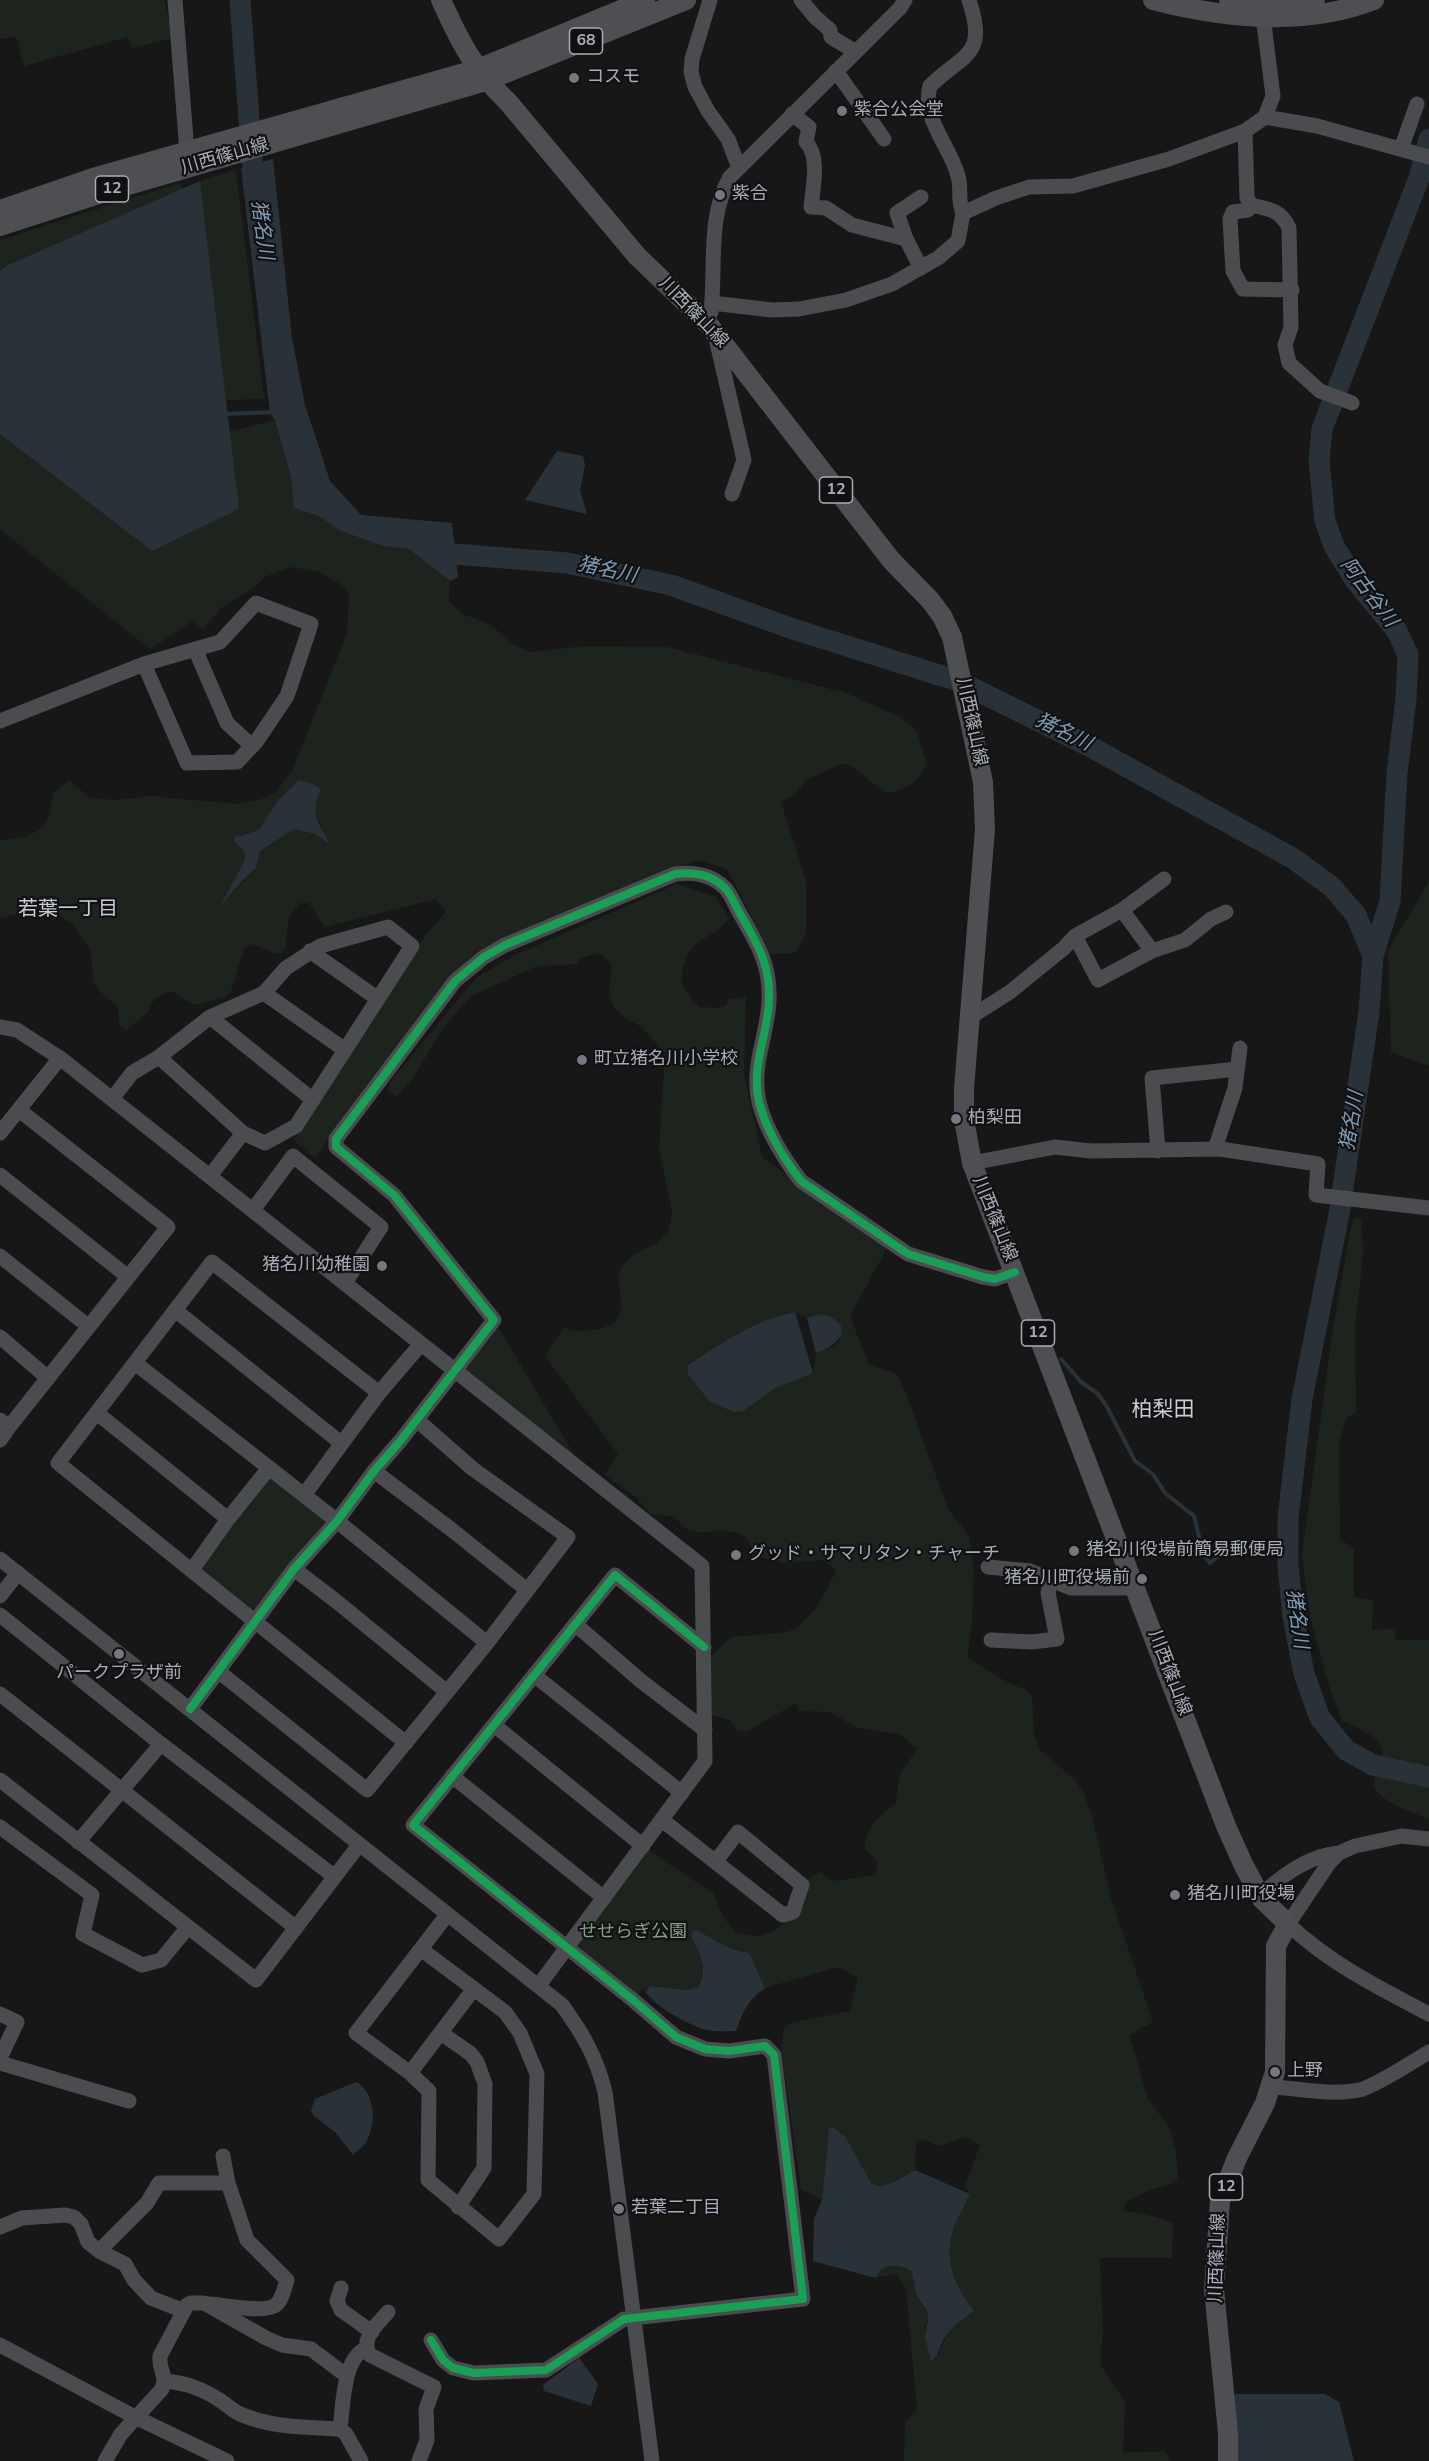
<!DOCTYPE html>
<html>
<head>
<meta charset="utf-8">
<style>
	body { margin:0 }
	canvas { display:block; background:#171717 }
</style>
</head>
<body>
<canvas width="1429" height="2461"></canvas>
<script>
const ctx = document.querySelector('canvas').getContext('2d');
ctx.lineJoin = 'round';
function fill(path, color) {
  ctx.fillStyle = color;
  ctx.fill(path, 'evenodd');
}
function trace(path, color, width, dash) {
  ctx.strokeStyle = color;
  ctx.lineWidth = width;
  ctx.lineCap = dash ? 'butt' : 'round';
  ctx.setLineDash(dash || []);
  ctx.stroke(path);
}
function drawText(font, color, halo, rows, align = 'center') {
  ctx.font = font + ' "Nunito Sans","Noto Sans JP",sans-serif';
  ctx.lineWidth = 4.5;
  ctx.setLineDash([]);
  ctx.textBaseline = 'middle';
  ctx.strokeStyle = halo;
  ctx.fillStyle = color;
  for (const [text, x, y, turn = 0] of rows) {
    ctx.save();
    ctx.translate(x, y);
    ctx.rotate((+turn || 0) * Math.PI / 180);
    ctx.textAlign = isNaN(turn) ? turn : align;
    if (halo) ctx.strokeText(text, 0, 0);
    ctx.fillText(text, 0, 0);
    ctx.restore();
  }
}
const green = new Path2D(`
	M0,0H164L173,38L132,48L128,37L24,66L16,36L0,39Z
	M236,170L264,399L226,400L200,181Z
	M180,183L183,189L8,265L0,271V240Z
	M275,420L291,476L294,508L319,516L341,531L383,546L409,549L450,581L449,602L463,614L489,624L516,646L532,652L585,646L667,647L846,693L898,716L911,726L917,732L927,764C918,782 906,790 886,793L850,765L841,764L806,780L796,794L781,802L806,881V933L797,951L788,954H771L727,869L698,860L643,880L481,949L448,978L315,1158L294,1140L425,936L446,912L436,899L325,927L309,903H300L289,916L285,949L277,954L252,944L244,948L231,991L225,997L194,1005L172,991L155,998L147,1013L126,1030L119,1025L118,1008L99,990L94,983L90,950L72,923L44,908L0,918V840C16,840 43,835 49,817C51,809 52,801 53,793L69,780L90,798L116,800L150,796L235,804L260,800L276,792L292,771L347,633L349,593L343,586L320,572L291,567L265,577L252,589L221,608L203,629L193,621L150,649L0,529V434L152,551L238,509L229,432ZM299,780L311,783L315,813L329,843L315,834L294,829L260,851L256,868L221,904L245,860L244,851L235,837C268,828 257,830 275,805C280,797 292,788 299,780Z
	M1429,882V1066L1391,1052L1388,950Z
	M677,884L715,896L729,918C721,931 707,935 696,944C686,953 678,975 684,988C688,994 694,1001 699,1007L717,1008L725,1006L730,999L746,997L744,1075L762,1157L887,1248L851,1314C853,1331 864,1347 868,1364L896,1374L904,1388L948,1509L969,1536L974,1571L972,1624L967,1657L1008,1683L1026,1690L1032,1697L1034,1733L1040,1750L1074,1779L1084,1793L1092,1817L1111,1898L1153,2022L1129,2035L1148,2099L1169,2127L1176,2151L1178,2176L1175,2183L1149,2190L1125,2203L1123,2211L1140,2213L1173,2222L1172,2258H1100L1103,2331L1100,2364L1125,2402L1123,2453L1165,2451L1171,2461H904L905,2422L917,2410L906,2288L896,2274L876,2278C882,2263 900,2262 912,2272C914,2280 914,2289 918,2297C924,2312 932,2311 925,2329L938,2356C944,2336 956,2323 973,2311C956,2288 944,2263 952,2233C955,2220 964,2206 970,2195L965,2186L980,2145L966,2137L938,2146L922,2139L916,2145L915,2170C902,2177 885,2192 871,2183L845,2136L832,2127L829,2128L822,2200L801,2189L781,2049L784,2028L791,2023L850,2011L858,1978L838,1967L765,1988L749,1953L731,1949L716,1941L691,1937C700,1953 709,1970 698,1987L687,1990L650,1986L646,1992L642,1989L637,1996L577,1950V1941L648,1850L714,1894L723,1917L737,1933L759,1936L776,1930L805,1905L807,1881L819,1872L833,1881L870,1876L877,1871L878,1862L865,1849C864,1828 881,1815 896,1803L899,1776L917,1749L900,1734L858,1728L830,1712L799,1711L796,1703L748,1731H738L730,1720L707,1714L709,1658L731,1637L785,1633L797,1628L816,1609L837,1570L822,1560L784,1563L762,1558L755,1553L747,1538L739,1533L721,1530L702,1533L688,1530L673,1516L651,1514L636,1497L605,1475L618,1454L545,1356L564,1328C582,1334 598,1331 615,1323L622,1308L618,1276L621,1268L633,1255L657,1243L669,1230L672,1212L659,1149L665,1053C657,1045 651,1037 643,1029C639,1024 632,1022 627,1019C603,1002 610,988 612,964L599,953L580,958L578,964L537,966L471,996L443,1028L413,1078L397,1097L387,1090L391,1081L476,978L515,955ZM794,1312L807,1318L821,1314L841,1339L834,1346L816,1353L813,1373L775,1388L743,1411L688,1365C721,1344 755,1319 794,1312Z
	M1355,1217L1361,1220L1363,1253L1355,1329L1356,1413L1347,1417L1339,1443L1340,1539L1354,1549V1597L1373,1600L1372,1630L1396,1628L1395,1640H1429V1819C1416,1814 1377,1801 1374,1785C1373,1780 1378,1772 1380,1768C1392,1739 1363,1731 1342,1720L1329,1686L1310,1616L1302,1555L1333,1328L1350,1232Z
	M494,1320L586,1475L455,1371Z
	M269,1468L337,1521L255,1621L192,1570Z`);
const water = new Path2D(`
	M273,159L292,338L305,405L330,481L361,515L452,523L458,577L450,581L409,549L383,546L341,531L319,516L294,508L291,476L275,420L270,413L241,168Z
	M200,181L239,509L152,551L0,434V271L8,265Z
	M557,451L583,456L585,465L580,491L587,514L525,500Z
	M299,780L311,783L321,789C309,815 318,820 330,844L315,834L294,829L260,851L256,868L242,881L220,906L245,860L244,851L234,841L235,837C269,828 257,830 275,805C280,797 292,788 299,780Z
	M795,1312L813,1373L775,1388L743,1411L734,1412L710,1402L688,1374V1365C721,1344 755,1319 795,1312Z
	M821,1314C856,1323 842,1345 816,1353L807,1318Z
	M696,1930L731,1949L749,1953L765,1988C749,1998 742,2013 736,2031C726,2031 717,2032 707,2030C690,2026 654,2006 646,1992L650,1986L687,1990L698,1987C709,1970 700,1953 691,1937L692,1932Z
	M356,2082C375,2092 377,2124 366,2142C363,2147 357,2151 353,2155L335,2132L314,2116L311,2110L315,2099Z
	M832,2127L845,2136L871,2183C884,2192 902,2177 915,2170L970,2194C965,2206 955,2220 952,2233C944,2263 956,2288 974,2311C962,2319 949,2329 943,2341C938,2350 939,2355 931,2361L925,2337L928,2320L927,2311L916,2294L912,2272C900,2262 882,2263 876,2278L813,2261L814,2219L822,2200L829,2128Z
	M579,2358L598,2384L591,2406L544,2391L543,2385Z
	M1236,2394H1325L1339,2402L1354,2461H1235L1233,2398Z`);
const stream = new Path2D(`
	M224,414L274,412
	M1061,1359L1081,1382L1097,1393L1106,1405L1135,1461L1153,1474L1165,1493L1194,1516L1203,1553L1210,1563C1236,1538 1255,1548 1288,1553`);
const river = new Path2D(`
	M240,0L252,158L257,194
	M429,549L442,553L567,563L671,585L793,629L958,681L1089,746L1294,859L1332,887L1356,915L1373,956L1369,1012L1339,1214L1302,1399L1288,1518V1565L1293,1616L1304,1674L1320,1718L1346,1750L1373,1765L1429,1777
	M1373,956L1390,901L1397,773L1406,699L1408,655L1397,631L1355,580L1334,546L1325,521L1319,461L1322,429L1419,178L1429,139`);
const minor = new Path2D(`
	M175,0L187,152
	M710,0L692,59L691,72L695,87L708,111L728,139L739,168
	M801,0L815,17L830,30L831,37L856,52
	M836,71L884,139
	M792,114L809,127L806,142C820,156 813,187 811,207L826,208L852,225L906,239
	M1265,117L1317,126L1429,157
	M1245,131L1247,198L1251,205C1269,209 1281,210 1289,228L1291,327L1285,345L1289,363L1320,391L1352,403
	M1401,149L1417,104
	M1251,205L1248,210L1233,212L1230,219L1233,271L1243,289L1292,290
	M963,213C957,200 962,189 958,176C951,147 921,119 930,86C964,53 988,56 969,0
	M921,268L906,239L897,213L921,197
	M712,303L772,310L799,309L846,300L892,284L938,258L958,241L963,213L996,198L1029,187L1073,186L1169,159L1245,131L1265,117L1273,96L1262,8
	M711,312C716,267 707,218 730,177L900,8L905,0
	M715,334L744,460L732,494
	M195,649L227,723L252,746
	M0,721L144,664L220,642L256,603L311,624L287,696L256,742L237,762L187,763L144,664
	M1122,910L1152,951
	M1075,936L1098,980L1152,951L1185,940L1211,919L1226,912
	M310,951L378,999
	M264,993L345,1050
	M210,1017L313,1100
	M969,1018L1010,992L1064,948L1075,936L1122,910L1164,879
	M0,1027L17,1030L60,1058L702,1566L705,1761L539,1985
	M159,1057L243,1133
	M112,1099L132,1073L159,1057L210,1017L264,993L286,968L320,946L388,927L412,946L296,1126L265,1143L243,1133L210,1176
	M0,1133L60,1058
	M1215,1149L1235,1088L1240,1048
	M1158,1151L1152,1078L1237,1069
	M972,1163L1055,1147L1091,1151L1220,1149L1318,1164L1316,1195L1429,1208
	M0,1175L127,1276
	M253,1210L293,1156L381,1227L345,1283
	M0,1256L88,1326
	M175,1310L341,1443
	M0,1337L48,1378
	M135,1363L337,1521L487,1643L568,1537L473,1469L417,1420
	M97,1413L228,1519
	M0,1420L9,1427L0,1440
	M9,1427L168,1227L19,1110
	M374,1471L452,1530L527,1590
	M304,1495L379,1393
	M0,1559L562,2005C583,2034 596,2056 605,2092L652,2461
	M988,1567L1030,1571L1071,1588H1136
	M294,1569L336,1601L447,1692
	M192,1570L228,1519L269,1468
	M0,1596L18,1573
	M0,1615L161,1744L335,1877
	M575,1624L641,1681L705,1730
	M991,1640L1031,1642L1057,1639L1048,1593L1051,1580
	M218,1671L367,1790L487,1643
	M534,1675L682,1793
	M0,1694L296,1928
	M190,1709L294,1569L337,1521L374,1471L401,1440L494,1320L394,1195L336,1147V1139L455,981L484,957L505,945L675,874C694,872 711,874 725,888C731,894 735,905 739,912C757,943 771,965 769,1001C768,1030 755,1058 757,1087C758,1118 783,1158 801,1181L908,1254L983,1277L995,1279L1015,1272
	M494,1725L643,1846
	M406,1743L58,1463L212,1262L379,1393L421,1344
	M452,1776L604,1898
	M0,1780L256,1980L359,1845
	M662,1820L783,1915L793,1912L802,1885L738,1832L716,1861
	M0,1827L92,1895L83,1934L142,1965L161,1960L188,1927
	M1429,1839L1402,1836L1355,1846L1339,1853L1329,1863L1288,1924C1329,1963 1379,1988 1429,2014
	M78,1842L161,1744
	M1260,1895C1284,1875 1307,1856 1339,1853
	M422,1950L505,2012L520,2033L537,2074L534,2194L499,2239L428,2180L429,2091L410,2073L356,2033L447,1915
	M0,2014L17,2022L0,2058
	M441,2033L471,2054L477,2062L485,2084L484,2168L458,2207
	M0,2063L129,2101
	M410,2073L473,1990
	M1270,2087C1299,2088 1330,2096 1359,2090C1374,2087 1414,2061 1429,2052
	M0,2227L22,2218L65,2215L74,2217L81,2224L88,2242L99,2251L125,2264L134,2280L151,2298L184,2311
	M99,2251L147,2203L159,2183H228
	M341,2288L337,2301L341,2310L372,2332
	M210,2304C224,2305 261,2313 274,2306C282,2302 284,2289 287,2280L247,2240L228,2183L223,2156
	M388,2312C378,2324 359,2339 370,2355L434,2387L426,2409L427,2440L419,2461
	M431,2340L443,2360L453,2368L474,2373L546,2370L624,2319L803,2299L774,2055L765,2046L729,2051L705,2049L676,2037L633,2000L413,1825L615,1575L704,1647
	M0,2345L135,2417L227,2461
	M165,2381C187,2383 203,2389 221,2401C227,2405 233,2411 240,2414C272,2428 307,2427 340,2429L346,2434L361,2461
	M340,2429C343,2407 343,2359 365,2349
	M105,2461L121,2434L162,2389C168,2375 158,2370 160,2356L187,2305L191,2303H204L266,2338L282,2345L311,2349L347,2376`);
const major = new Path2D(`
	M441,0C460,42 474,70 508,102L637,256L709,325L891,560L930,600L942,616L952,637L983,782L985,829L964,1089V1120L972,1163L1226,1826L1244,1866L1262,1899L1288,1924L1276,1946L1275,2072L1265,2103L1237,2158L1220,2201L1214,2289L1228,2433V2461
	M1153,0C1223,18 1305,27 1374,0
	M1229,0L1261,2L1315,0
	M0,210L96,177L478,69L645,0
	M0,226L108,191L486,81L686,0`);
const cycleway = new Path2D(`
	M190,1709L294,1569L337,1521L374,1471L401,1440L494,1320L394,1195L336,1147V1139L455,981L484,957L505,945L675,874C694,872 711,874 725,888C731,894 735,905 739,912C757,943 771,965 769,1001C768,1030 755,1058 757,1087C758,1118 783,1158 801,1181L908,1254L983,1277L995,1279L1015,1272
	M431,2340L443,2360L453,2368L474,2373L546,2370L624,2319L803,2299L774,2055L765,2046L729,2051L705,2049L676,2037L633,2000L413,1825L615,1575L704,1647`);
const markers = [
	[574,78,6,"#757880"],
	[842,111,6,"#757880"],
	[720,195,6,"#757880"],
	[582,1060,6,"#757880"],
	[956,1119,6,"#757880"],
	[382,1266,6,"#757880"],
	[1074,1551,6,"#757880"],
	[736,1555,6,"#757880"],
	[1142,1579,6,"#757880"],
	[119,1654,6,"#757880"],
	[1175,1895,6,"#757880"],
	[1275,2072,6,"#757880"],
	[619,2209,6,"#757880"]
];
const shields = [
	[586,41,33],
	[112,189,33],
	[836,490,33],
	[1038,1333,33],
	[1226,2187,33]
];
const shieldNames = [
	["68",586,41],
	["12",112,189],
	["12",836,490],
	["12",1038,1333],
	["12",1226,2187]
];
const poiNames = [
	["コスモ",586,78],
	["紫合公会堂",854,111],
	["紫合",732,195],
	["町立猪名川小学校",594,1060],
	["柏梨田",968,1119],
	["猪名川幼稚園",370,1266,"right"],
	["猪名川役場前簡易郵便局",1086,1551],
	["グッド・サマリタン・チャーチ",748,1555],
	["猪名川町役場前",1130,1579,"right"],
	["パークプラザ前",119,1674,"center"],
	["猪名川町役場",1187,1895],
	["上野",1287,2072],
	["若葉二丁目",631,2209]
];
const streetNames = [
	["川西篠山線",225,157,-16],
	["川西篠山線",693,313,46],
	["川西篠山線",971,722,78],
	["川西篠山線",994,1219,68],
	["川西篠山線",1169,1673,69],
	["川西篠山線",1218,2258,-88]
];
const parkNames = [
	["せせらぎ公園",633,1933]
];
const waterNames = [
	["猪名川",261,230,82],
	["猪名川",607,571,12],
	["阿古谷川",1368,593,53],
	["猪名川",1063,733,26],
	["猪名川",1353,1121,-81],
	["猪名川",1296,1619,82]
];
const neighbourhoodNames = [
	["若葉一丁目",68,910]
];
const quarterNames = [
	["柏梨田",1163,1411]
];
fill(green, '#1d241e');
fill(water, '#2a3239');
trace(stream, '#2a3239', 4);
trace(river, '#2a3239', 21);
trace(minor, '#4b4c50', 15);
trace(major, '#4d4f52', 20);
trace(cycleway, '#1a9f57', 8);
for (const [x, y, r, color] of markers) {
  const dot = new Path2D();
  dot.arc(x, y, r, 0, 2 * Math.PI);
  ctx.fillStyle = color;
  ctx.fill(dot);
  trace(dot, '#111113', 2);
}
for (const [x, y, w] of shields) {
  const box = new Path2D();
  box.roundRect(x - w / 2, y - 13, w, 26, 4.5);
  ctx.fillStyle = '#111113';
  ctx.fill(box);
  trace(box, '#a8adb8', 1.5);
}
drawText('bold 16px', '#a8adb8', null, shieldNames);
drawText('18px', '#a8adb8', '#111113', poiNames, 'left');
drawText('18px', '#a8adb8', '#111113', streetNames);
drawText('18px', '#7fa381', '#111113', parkNames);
drawText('italic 20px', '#7f9bb3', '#111113', waterNames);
drawText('20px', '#c9ccd4', '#111113', neighbourhoodNames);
drawText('21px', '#c9ccd4', '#111113', quarterNames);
</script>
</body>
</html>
